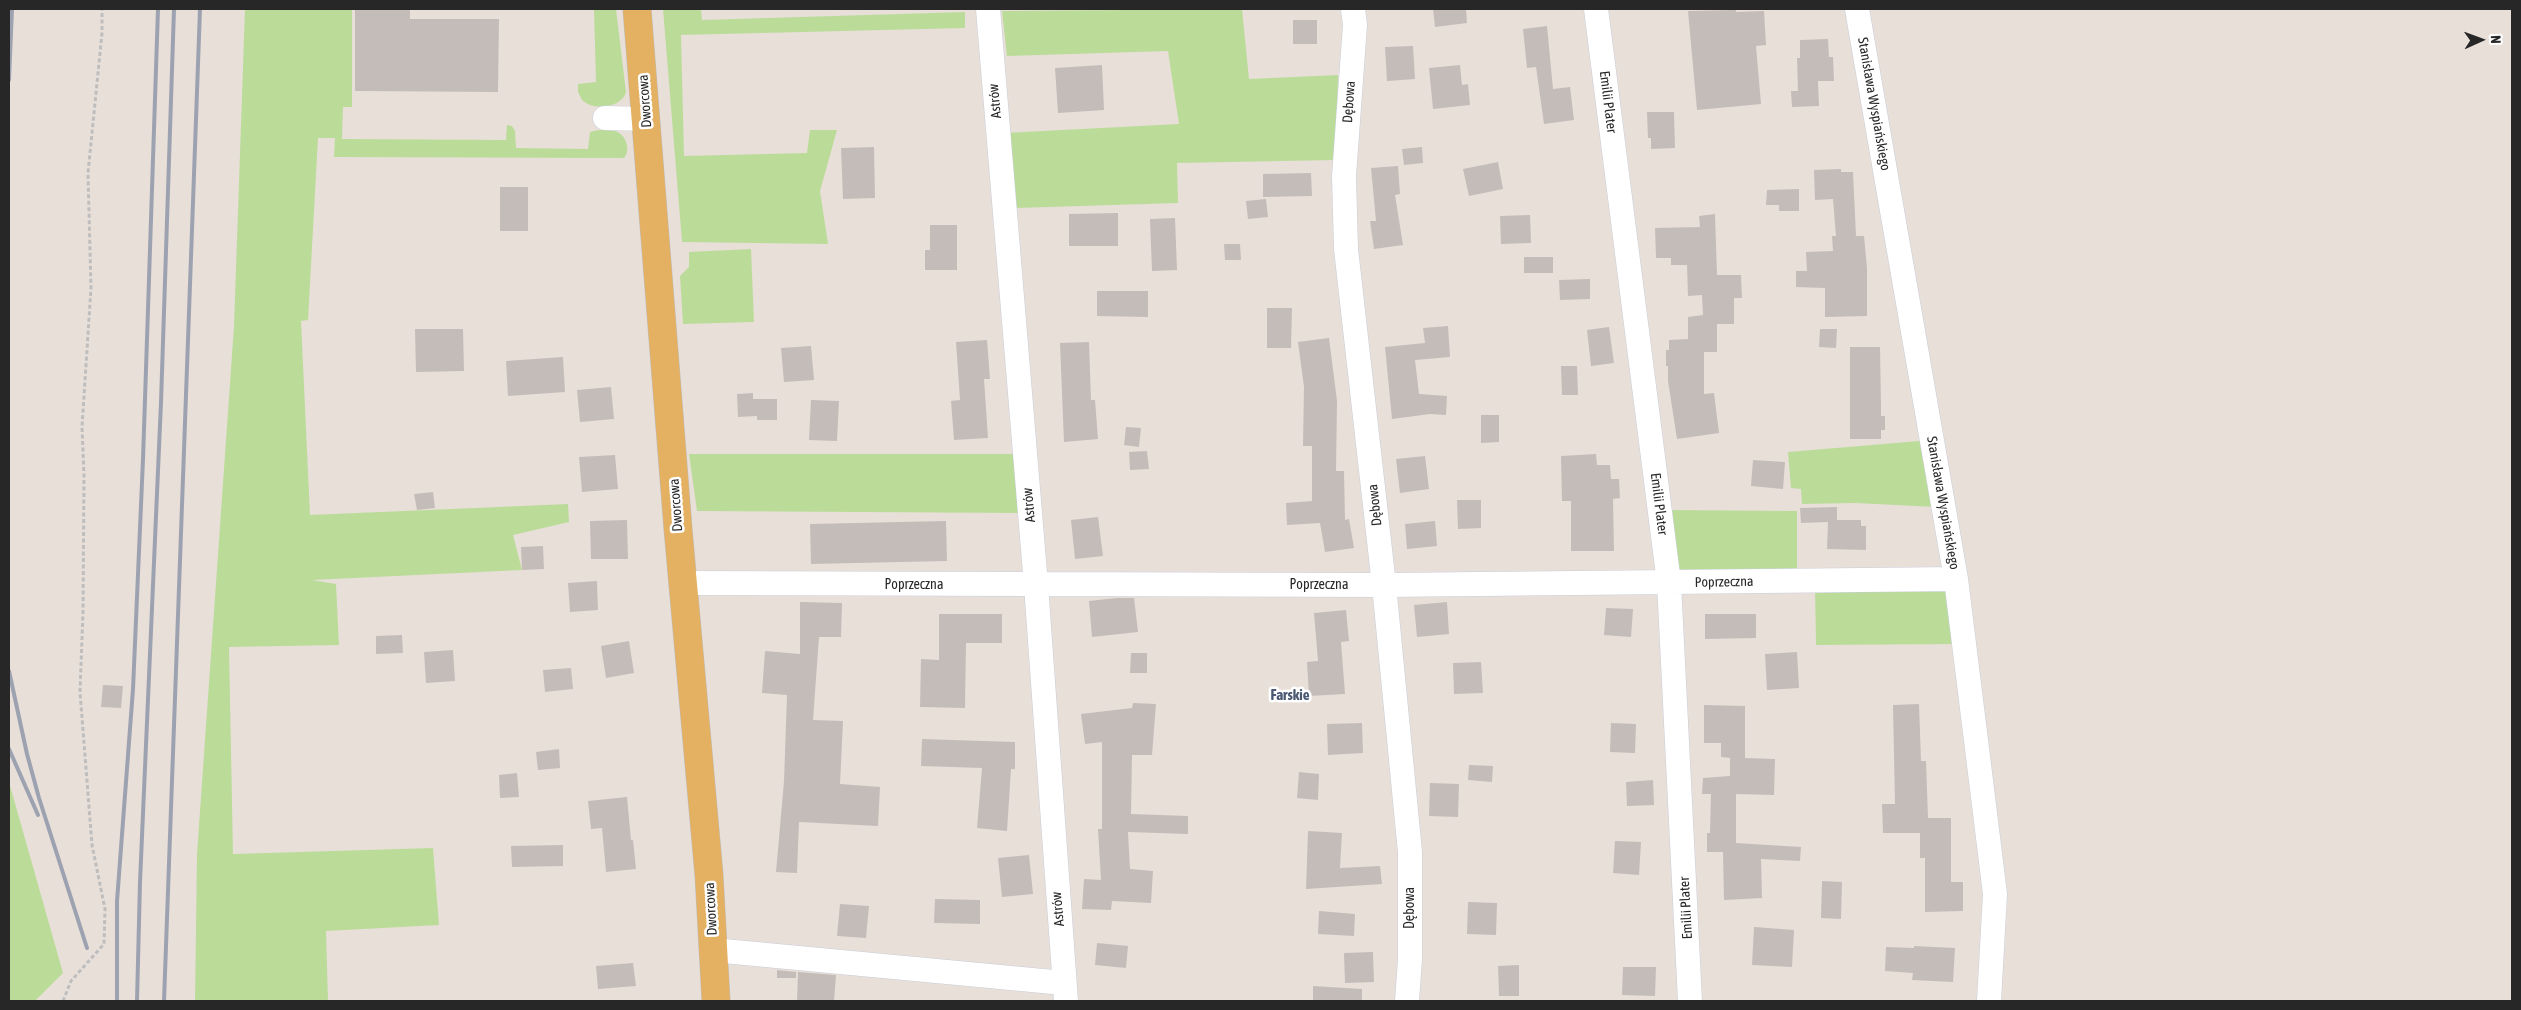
<!DOCTYPE html>
<html>
<head>
<meta charset="utf-8">
<style>
	body { margin:0 }
	#map { position:relative; width:2521px; height:1010px; overflow:hidden; background:#e8dfd9; font-family:"Asap Condensed",sans-serif }
	canvas { display:block }
	.frame { position:absolute; inset:0; border:10px solid #272727; pointer-events:none }
	.north { position:absolute; left:2456px; top:15px; width:50px; height:50px; -webkit-text-stroke:4px #fff; paint-order:stroke; rotate:88deg; font-size:14px; font-weight:700; line-height:20px; text-align:center; color:#272727 }
	.north::after { content:''; display:block; margin:auto; width:18px; height:22px; background:#272727; clip-path:polygon(50% 0,100% 100%,50% 72%,0 100%) }
</style>
</head>
<body>
<div id="map">
<canvas width="2521" height="1010"></canvas>
<div class="frame"></div>
<div class="north">N</div>
</div>
<script>
const ctx = document.querySelector('canvas').getContext('2d');
ctx.lineJoin = 'round';
function fill(path, color) {
  ctx.fillStyle = color;
  ctx.fill(path, 'evenodd');
}
function trace(path, color, width, dash) {
  ctx.strokeStyle = color;
  ctx.lineWidth = width;
  ctx.lineCap = dash ? 'butt' : 'round';
  ctx.setLineDash(dash || []);
  ctx.stroke(path);
}
function drawText(font, color, halo, rows, align = 'center') {
  ctx.font = font + ' "Asap Condensed",sans-serif';
  ctx.lineWidth = 5;
  ctx.setLineDash([]);
  ctx.textBaseline = 'middle';
  ctx.strokeStyle = halo;
  ctx.fillStyle = color;
  for (const [text, x, y, turn = 0] of rows) {
    ctx.save();
    ctx.translate(x, y);
    ctx.rotate((+turn || 0) * Math.PI / 180);
    ctx.textAlign = isNaN(turn) ? turn : align;
    if (halo) ctx.strokeText(text, 0, 0);
    ctx.fillText(text, 0, 0);
    ctx.restore();
  }
}
const green = new Path2D(`
	M245,9H352V107H343L342,139L506,140L507,125L512,126L515,131L516,148L588,149L590,132C603,128 621,127 626,142C628,148 628,153 624,158L334,157L335,138H318L308,320L301,321L310,515L568,504L569,522L513,535L522,570L312,580L336,584L339,645L229,647L233,854L433,848L439,925L326,931L328,1001H195L197,854L234,326Z
	M594,9H616L626,92C622,108 593,111 582,100L578,92V84L596,82Z
	M663,9H701L702,20L965,12V28L681,35L684,156L807,153L810,130H837L820,191L828,244L682,242Z
	M1242,9L1249,79L1338,75L1336,160L1177,163L1178,203L1016,208L1004,133L1179,124L1168,51L1007,56L1002,11Z
	M751,249L754,322L683,324L680,276L689,267V252Z
	M1931,440L1936,507L1855,503L1802,504L1801,489L1791,488L1788,452Z
	M689,454H1013L1019,513L697,511Z
	M1667,510L1797,511V572H1685L1675,567Z
	M1952,585L1957,644L1816,645L1815,588Z
	M9,782L63,973L35,1001H9Z`);
const building = new Path2D(`
	M355,9H410V19H499L498,92L355,91Z
	M1433,9H1466L1467,23L1435,27Z
	M1736,10V12L1764,11L1766,45L1756,46L1761,104L1697,110L1688,11Z
	M1293,20H1317V44H1293Z
	M1547,26L1553,89L1570,87L1574,120L1544,124L1536,67L1527,68L1523,29Z
	M1828,39L1829,57H1833L1834,81H1818L1819,106L1792,107L1791,91H1798L1797,58H1800V40Z
	M1413,46L1415,79L1387,81L1385,47Z
	M1102,65L1104,110L1058,113L1055,68Z
	M1460,65L1462,85L1468,84L1470,105L1433,109L1429,68Z
	M1647,112H1674L1675,148L1651,149V138H1648Z
	M874,147L875,198L843,199L841,148Z
	M1422,147L1423,163L1404,165L1402,149Z
	M1498,162L1503,189L1469,196L1463,169Z
	M1398,166L1400,194L1395,195L1403,245L1374,249L1370,221H1376L1371,168Z
	M1841,169V172H1853L1856,236H1864L1867,268V316L1825,317V288L1796,287V271H1807L1806,252L1833,251L1832,236H1836L1833,199L1815,200L1814,170Z
	M1311,173L1312,196L1263,197V174Z
	M500,187H528V231H500Z
	M1799,189V211H1779V205H1766L1767,190Z
	M1266,199L1268,217L1248,219L1246,201Z
	M1118,213V246H1069V214Z
	M1715,214L1717,275H1741L1742,298H1734V324H1717V352H1704V394L1714,393L1719,433L1677,439L1668,381V366H1666V350H1669V340L1688,339V317L1703,315L1702,295L1688,296L1687,265H1671V258H1656L1655,228L1700,227L1699,216Z
	M1530,215L1531,243L1501,244L1500,216Z
	M1175,218L1177,270L1152,271L1150,219Z
	M930,225H957V270H925V250H930Z
	M1224,244H1240L1241,260H1225Z
	M1524,257H1553V273H1524Z
	M1590,279V299L1560,300L1559,280Z
	M1097,291H1148V317L1097,316Z
	M1267,308H1292L1291,348H1267Z
	M1448,326L1450,357L1415,360L1419,394L1447,396L1446,415L1430,414L1392,419L1385,347L1425,343L1423,328Z
	M1609,327L1614,363L1591,366L1587,330Z
	M415,329H463L464,371L416,372Z
	M1820,329H1837L1836,348L1819,347Z
	M1329,338L1337,401L1336,471H1344L1345,520L1349,519L1354,548L1325,552L1320,523L1287,525L1286,503L1312,501V446H1303L1304,387L1298,342Z
	M987,340L990,379H984L988,438L954,440L951,401L960,400L956,342Z
	M1089,342L1091,400H1095L1098,439L1064,442L1060,343Z
	M811,346L814,380L784,382L781,348Z
	M1850,347H1880L1881,407V416H1885V430H1881V439H1850Z
	M563,357L565,392L508,396L506,361Z
	M1561,366H1577L1578,395H1562Z
	M611,387L614,419L580,422L577,390Z
	M753,393V399H777V420H757V416L738,417L737,394Z
	M811,400L839,401L837,441L809,440Z
	M1481,415H1499V442L1481,443Z
	M1126,427L1141,428L1139,447L1124,445Z
	M1147,451L1149,469L1130,470L1129,452Z
	M1596,454L1597,465H1610L1611,479H1619L1620,498L1613,499L1614,551H1571V501H1562L1561,456Z
	M615,455L618,489L582,492L579,457Z
	M1425,456L1429,489L1400,493L1396,459Z
	M1753,460L1785,462L1783,489L1751,486Z
	M433,492L435,508L417,510L414,494Z
	M1457,500H1481V528L1458,529Z
	M1837,507V520H1861V526H1866V550L1827,549L1828,522L1801,523L1800,508Z
	M1098,517L1103,556L1075,559L1071,520Z
	M627,520L628,559H591L590,521Z
	M946,521L947,561L811,564L810,524Z
	M1435,521L1437,546L1407,549L1405,524Z
	M543,546L544,569L522,570L521,547Z
	M597,581L598,610L570,612L568,583Z
	M1117,598H1134L1138,632L1092,637L1089,601Z
	M800,602L842,603L841,637H819L813,720L843,721L840,784L880,787L878,826L799,822L797,873L776,872L784,781L787,695L762,693L765,651L800,654Z
	M1447,602L1449,634L1417,637L1414,605Z
	M1606,608L1633,609L1631,637L1604,635Z
	M1346,610L1349,641L1341,642L1345,694L1309,696L1307,662L1318,661L1314,613Z
	M939,614H1002V643H966L965,708L920,707L921,659L939,660Z
	M1705,614H1756V638L1705,639Z
	M402,635L403,653L376,654V636Z
	M629,641L634,673L606,678L601,646Z
	M453,650L455,681L426,683L424,652Z
	M1797,652L1799,688L1767,690L1765,654Z
	M1131,653H1147V673H1130Z
	M1481,662L1483,693L1454,694L1453,663Z
	M571,668L573,689L545,692L543,670Z
	M103,685L123,686L121,708L101,707Z
	M1133,703L1156,704L1152,755H1132L1131,814L1188,816V834L1128,832L1130,869L1153,871L1151,903L1112,901L1111,910L1082,909L1084,879L1101,880L1098,829H1102V742L1085,744L1081,714L1132,708Z
	M1919,704L1921,761H1926L1928,818H1951V882H1963V911L1925,912V858H1920V833H1883L1882,804H1895L1893,705Z
	M1704,705L1745,706V758L1775,759L1774,795L1736,794V843L1801,847L1800,861L1761,859L1762,898L1724,900L1723,852H1707V833H1710L1711,794H1702L1703,778L1730,776V758L1721,757V743H1704Z
	M1362,723L1363,753L1328,755L1327,724Z
	M1611,723L1636,724L1635,753L1610,752Z
	M922,739L1015,742V769H1011L1007,831L977,828L982,768L921,766Z
	M559,749L560,768L538,770L536,752Z
	M1469,765L1493,766L1492,782L1468,780Z
	M1299,772L1319,774L1318,800L1297,798Z
	M517,773L519,797L500,798L499,775Z
	M1653,780L1654,805L1627,806L1626,782Z
	M1430,783L1459,784L1458,817L1429,816Z
	M627,797L631,840H633L636,869L606,872L602,828L591,829L588,801Z
	M1308,831L1342,833L1340,868L1380,866L1382,884L1306,889Z
	M1615,841L1641,842L1639,875L1613,873Z
	M563,845V866L512,867L511,846Z
	M1029,855L1033,894L1002,897L998,858Z
	M1822,881L1842,882L1841,919L1821,918Z
	M935,899L980,900V924L934,923Z
	M1468,902L1497,903L1496,935L1467,934Z
	M840,904L869,906L866,938L837,936Z
	M1319,911L1355,914L1354,936L1318,934Z
	M1754,927L1794,930L1792,967L1752,965Z
	M1097,943L1128,946L1126,968L1095,965Z
	M1914,946L1955,948L1953,982L1912,980L1913,973L1885,971L1886,947L1914,948Z
	M1373,952L1374,982L1345,983L1344,953Z
	M633,963L636,986L598,989L596,966Z
	M1519,965V996H1499L1498,966Z
	M1623,967H1656L1655,996L1622,995Z
	M777,970L796,972V978H777Z
	M798,972L836,975L834,1001H797Z
	M1313,986L1362,989V1001H1313Z`);
const path = new Path2D(`
	M63,1001L71,981L104,944L105,909L92,845L80,692L83,612L84,475L82,427L91,288L88,173L102,33V9`);
const minor = new Path2D(`
	M988,9L1036,585L1066,1001
	M1353,9L1355,25L1344,176L1346,249L1384,585L1410,852V959L1407,1001
	M1596,9L1669,583L1690,1001
	M1857,9L1956,579L1995,894L1989,1001
	M605,118L646,119
	M682,583L1384,585L1956,579
	M713,950L1064,983`);
const major = new Path2D(`
	M637,9L678,529L709,875L716,1001`);
const rail = new Path2D(`
	M9,80L12,9
	M9,671L27,754L39,798L87,948
	M9,749L38,815
	M117,1001V901L133,689L143,459L158,9
	M137,1001L140,882L161,402L174,9
	M164,1001L200,9`);
const streetNames = [
	["Dworcowa",645,101,-94],
	["Astrów",995,101,-95],
	["Dębowa",1349,102,-86],
	["Emilii Plater",1608,102,83],
	["Stanisława Wyspiańskiego",1874,104,80],
	["Stanisława Wyspiańskiego",1943,503,80],
	["Emilii Plater",1659,504,83],
	["Dworcowa",676,505,-94],
	["Astrów",1029,505,-95],
	["Dębowa",1375,505,-96],
	["Poprzeczna",1724,582,-1],
	["Poprzeczna",914,585],
	["Poprzeczna",1319,585],
	["Dębowa",1410,908,-90],
	["Emilii Plater",1686,908,-93],
	["Dworcowa",711,909,-93],
	["Astrów",1058,909,-95]
];
const neighbourhoodNames = [
	["Farskie",1290,695]
];
fill(green, '#bbdc99');
fill(building, '#c4bcb9');
trace(minor, '#c7cdd8', 25);
trace(major, '#bebebe', 29);
trace(path, '#bebebe', 3, [4, 2.5]);
trace(minor, '#fff', 24);
trace(major, '#e4b062', 28);
trace(rail, '#9da2b0', 4);
drawText('14px', '#272727', '#fff', streetNames);
drawText('bold 15px', '#4b5973', '#fff', neighbourhoodNames);
</script>
</body>
</html>
